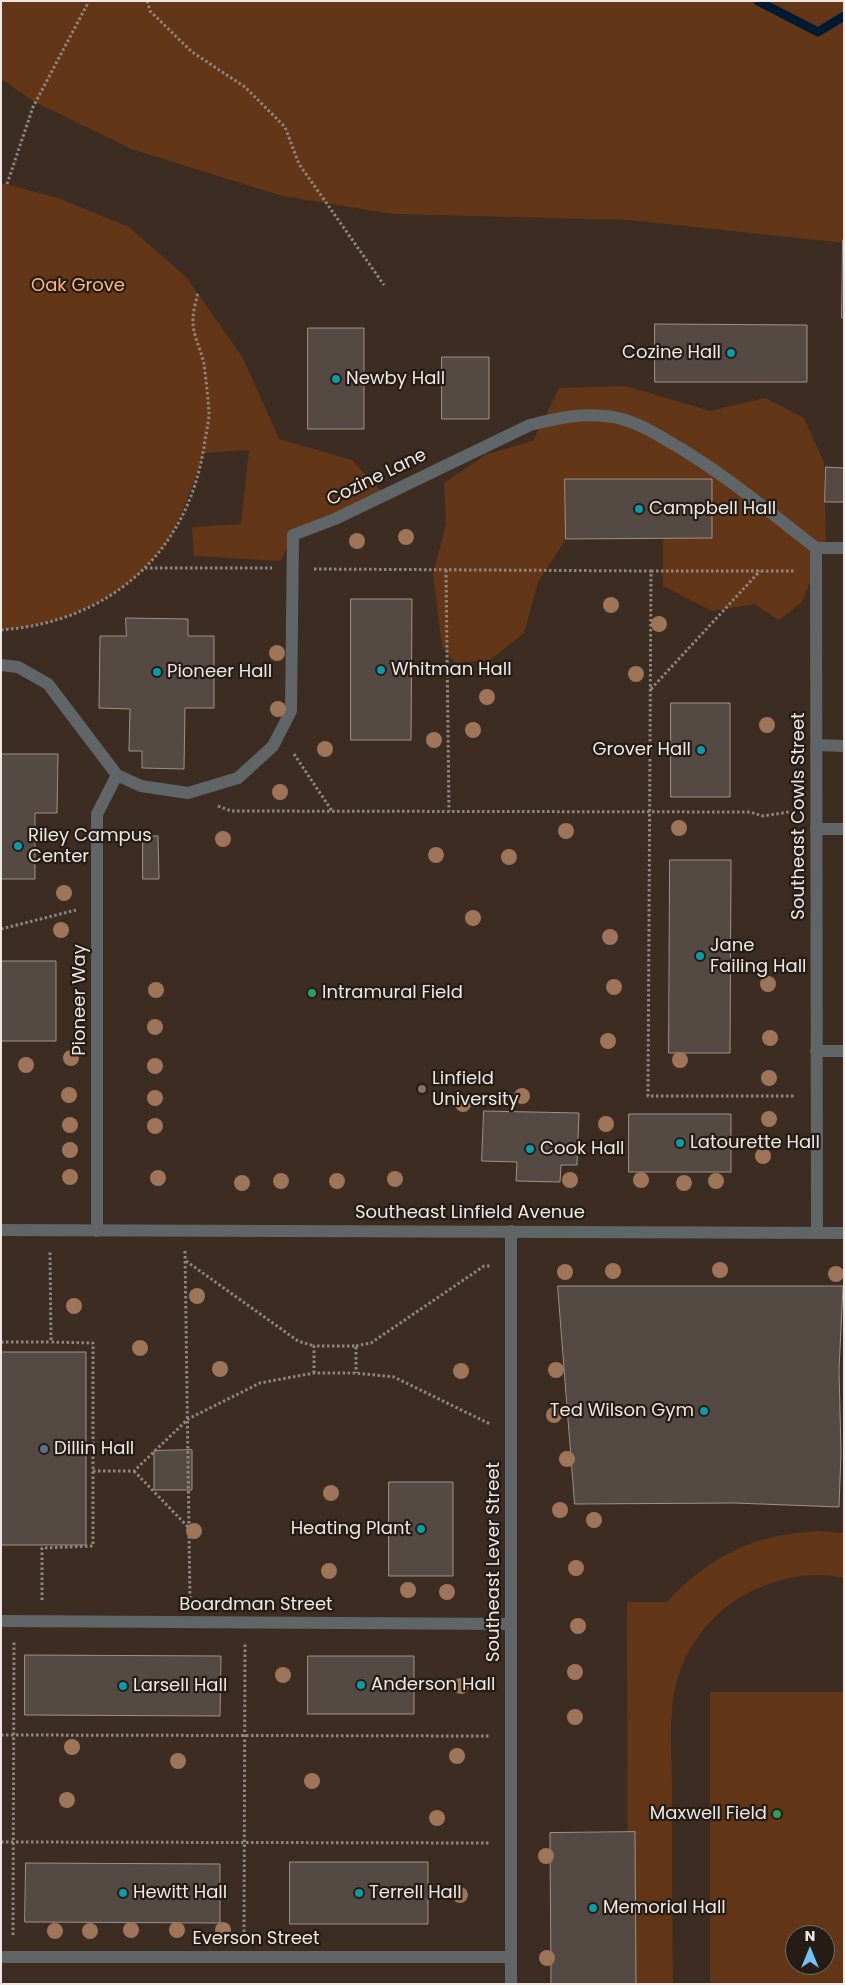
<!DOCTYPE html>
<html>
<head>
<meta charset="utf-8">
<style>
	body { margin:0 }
	#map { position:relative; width:845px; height:1985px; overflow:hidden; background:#302620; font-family:Poppins,sans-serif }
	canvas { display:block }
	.frame { position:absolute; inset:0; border:2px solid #eee7e3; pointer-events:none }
	.north { position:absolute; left:785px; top:1925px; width:50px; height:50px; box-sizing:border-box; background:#261c16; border:1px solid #766d68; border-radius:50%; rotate:0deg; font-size:14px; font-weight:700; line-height:20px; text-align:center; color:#eee7e3 }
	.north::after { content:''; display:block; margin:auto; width:18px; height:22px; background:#73c1f5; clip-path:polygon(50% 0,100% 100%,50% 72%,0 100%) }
</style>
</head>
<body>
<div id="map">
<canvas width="845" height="1985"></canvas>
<div class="frame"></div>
<div class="north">N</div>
</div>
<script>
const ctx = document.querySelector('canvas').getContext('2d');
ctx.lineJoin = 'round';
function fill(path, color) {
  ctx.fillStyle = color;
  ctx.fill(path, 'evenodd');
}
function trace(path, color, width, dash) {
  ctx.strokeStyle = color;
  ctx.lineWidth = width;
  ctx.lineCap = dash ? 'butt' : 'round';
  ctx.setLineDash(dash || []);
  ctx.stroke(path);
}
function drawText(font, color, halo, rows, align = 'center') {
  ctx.font = font + ' Poppins,sans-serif';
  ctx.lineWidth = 4.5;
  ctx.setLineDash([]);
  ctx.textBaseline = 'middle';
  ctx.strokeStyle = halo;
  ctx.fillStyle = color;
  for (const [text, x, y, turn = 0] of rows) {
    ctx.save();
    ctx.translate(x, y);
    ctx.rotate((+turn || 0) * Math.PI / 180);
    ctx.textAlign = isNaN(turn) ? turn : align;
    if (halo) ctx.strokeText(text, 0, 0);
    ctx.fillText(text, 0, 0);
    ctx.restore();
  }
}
const built = new Path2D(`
	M1,79L33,101L131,149L282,196L392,214L628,220L844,243V1984H1ZM795,1935H825V1965H795Z`);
const green = new Path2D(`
	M1,1H844V243L628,220L392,214L282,196L131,149L33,101L1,79Z
	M1,183L58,198L129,227L186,277L243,358L279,439L352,460L384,494L294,535L280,561L194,556L192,527L241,524L249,450L203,453L201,463C191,487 183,512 172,534C168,541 162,547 158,553C120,600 61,625 1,630Z
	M626,386L710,411L765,398L804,418L824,463L826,542L802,602L779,620L754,604L712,611L663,586V538L712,537L711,479L565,480L566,539L538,582L524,633L490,660L455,663L442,646L433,574L446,524L444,483L487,454L533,441L559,388Z
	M817,1531L844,1533V1578C815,1571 785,1577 759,1588C721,1603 692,1636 679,1674C667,1709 672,1750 672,1787C672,1853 672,1918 673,1984H628L627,1602H667C711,1555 753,1535 817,1531Z
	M710,1692H844V1984H710ZM795,1935H825V1965H795Z`);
const stream = new Path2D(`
	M758,1L818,32L844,16`);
const building = new Path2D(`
	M843,240H844V318H842Z
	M655,324L807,325V382H655Z
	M308,328H364V429H308Z
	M442,357H489V419H442Z
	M826,467L844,468V502H825Z
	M565,479H712V538L566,539Z
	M351,599H412L411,740H351Z
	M126,618L188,619V636H214V708H185L184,769L142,768V751H129L130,709L99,708L100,636H126Z
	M671,703H730V797H671Z
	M1,754H58L57,813H35V879H1Z
	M143,836H158L159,879H143Z
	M670,860H731L730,1053H669Z
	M1,961H56V1041H1Z
	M484,1111L579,1113L577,1165H561L560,1182L516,1181L517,1162L482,1161Z
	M629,1114H731V1172H629Z
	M558,1286H843L839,1370L841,1453L839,1507L735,1503L575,1504Z
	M1,1352H86V1545H1Z
	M192,1450V1490H154V1451Z
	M389,1482H453V1576H389Z
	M25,1655L221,1656L220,1716L25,1715Z
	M308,1656H414V1714H308Z
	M635,1832L636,1984H551L550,1833Z
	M290,1862H428V1924H290Z
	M26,1863L220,1864V1923L25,1922Z`);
const path = new Path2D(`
	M147,1L150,11L192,52L245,87L285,127L299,164L384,285
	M7,184L33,107L89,1
	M145,568H272
	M314,569L651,571L648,1096H795
	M446,570L449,811
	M651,571H796
	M1,630C109,622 187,554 204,447C205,436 209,424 209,413C208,397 206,379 204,364C201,349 192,334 193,319C193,311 196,301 198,293
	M651,689L760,571
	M294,754L332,811
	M218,806L231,811L750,812L763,816L795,811
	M1,929L76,910
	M185,1251L190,1602
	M186,1261L298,1341L314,1346
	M1,1342H51
	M356,1346L371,1343L484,1266H490
	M314,1373V1346H356V1373
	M93,1471H134L188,1419L260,1383L314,1373H356L394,1377L490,1424
	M134,1471L189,1528
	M42,1600V1548L93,1546V1343L51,1342L50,1251
	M1,1735L491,1736
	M1,1842L491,1843
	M13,1935L14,1642
	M244,1937L245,1643`);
const service = new Path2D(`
	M816,745L844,746
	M816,829H844`);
const minor = new Path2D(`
	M816,548L817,1233
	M816,548H844
	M1,665L18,667L48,684L117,775L141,786L188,793L238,778L273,746L291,711L293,535L335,519L530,425C558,418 584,412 613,417C632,420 652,431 668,441C721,471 768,511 816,548
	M816,1051H844
	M97,1231V814L117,775
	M1,1621L511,1624
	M1,1957H511
	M511,1984V1231`);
const tertiary = new Path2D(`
	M1,1230L844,1233`);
const trees = [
	[406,537],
	[357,541],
	[611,605],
	[659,624],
	[277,653],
	[636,674],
	[487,697],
	[278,709],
	[767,725],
	[473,730],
	[434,740],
	[325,749],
	[280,792],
	[679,828],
	[566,831],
	[223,839],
	[436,855],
	[509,857],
	[64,893],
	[473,918],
	[61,930],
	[610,937],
	[768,984],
	[614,987],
	[156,990],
	[155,1027],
	[770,1038],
	[608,1041],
	[71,1058],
	[680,1060],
	[26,1065],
	[155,1066],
	[769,1078],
	[69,1095],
	[522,1096],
	[155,1098],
	[463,1104],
	[769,1119],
	[606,1124],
	[70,1125],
	[155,1126],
	[70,1150],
	[763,1156],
	[70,1177],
	[158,1178],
	[395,1179],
	[570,1180],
	[641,1180],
	[281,1181],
	[337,1181],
	[716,1181],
	[242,1183],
	[684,1183],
	[720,1270],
	[613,1271],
	[565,1272],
	[836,1274],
	[197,1296],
	[74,1306],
	[140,1348],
	[220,1369],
	[556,1370],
	[461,1371],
	[554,1415],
	[567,1459],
	[331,1493],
	[560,1510],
	[594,1520],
	[194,1531],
	[576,1568],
	[329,1571],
	[408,1590],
	[447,1592],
	[578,1626],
	[575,1672],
	[283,1675],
	[461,1686],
	[575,1717],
	[72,1747],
	[457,1756],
	[178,1761],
	[312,1781],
	[67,1800],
	[437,1818],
	[546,1856],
	[460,1895],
	[131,1930],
	[177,1930],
	[223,1930],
	[55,1931],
	[90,1931],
	[547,1958]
];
const markers = [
	[731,353,5,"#0f9aa8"],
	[336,379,5,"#0f9aa8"],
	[639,509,5,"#0f9aa8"],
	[381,670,5,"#0f9aa8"],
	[157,672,5,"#0f9aa8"],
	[701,750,5,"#0f9aa8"],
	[18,846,5,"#0f9aa8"],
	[700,956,5,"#0f9aa8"],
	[312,993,5,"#2e9e5b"],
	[422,1089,5,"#8d6e63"],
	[680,1143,5,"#0f9aa8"],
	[530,1149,5,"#0f9aa8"],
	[704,1411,5,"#0f9aa8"],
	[44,1449,5,"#5c6f8a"],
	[421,1529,5,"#0f9aa8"],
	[361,1685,5,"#0f9aa8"],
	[123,1686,5,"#0f9aa8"],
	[777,1814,5,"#2e9e5b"],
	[123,1893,5,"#0f9aa8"],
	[359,1893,5,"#0f9aa8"],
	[593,1908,5,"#0f9aa8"]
];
const parkNames = [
	["Oak Grove",78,286]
];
const poiNames = [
	["Cozine Hall",721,353,"right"],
	["Newby Hall",346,379],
	["Campbell Hall",649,509],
	["Whitman Hall",391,670],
	["Pioneer Hall",167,672],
	["Grover Hall",691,750,"right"],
	["Riley Campus",28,836],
	["Center",28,857],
	["Jane",710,946],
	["Failing Hall",710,967],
	["Intramural Field",322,993],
	["Linfield",432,1079],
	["University",432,1100],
	["Latourette Hall",690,1143],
	["Cook Hall",540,1149],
	["Ted Wilson Gym",694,1411,"right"],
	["Dillin Hall",54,1449],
	["Heating Plant",411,1529,"right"],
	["Anderson Hall",371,1685],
	["Larsell Hall",133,1686],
	["Maxwell Field",767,1814,"right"],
	["Hewitt Hall",133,1893],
	["Terrell Hall",369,1893],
	["Memorial Hall",603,1908]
];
const streetNames = [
	["Cozine Lane",377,478,-26],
	["Southeast Cowls Street",799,816,-90],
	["Pioneer Way",80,1000,-90],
	["Southeast Linfield Avenue",470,1213],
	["Southeast Lever Street",494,1562,-90],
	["Boardman Street",256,1605],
	["Everson Street",256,1939]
];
fill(built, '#3c2c22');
fill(green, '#633617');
trace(stream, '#001b31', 9);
fill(building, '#554a43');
trace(building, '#9e9189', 1);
trace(path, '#8f8681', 3, [2.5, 2.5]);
trace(service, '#606668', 12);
trace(minor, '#606668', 12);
trace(tertiary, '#606668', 12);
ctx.fillStyle = '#9f755a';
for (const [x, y] of trees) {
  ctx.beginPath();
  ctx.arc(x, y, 8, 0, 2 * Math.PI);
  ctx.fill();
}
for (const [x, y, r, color] of markers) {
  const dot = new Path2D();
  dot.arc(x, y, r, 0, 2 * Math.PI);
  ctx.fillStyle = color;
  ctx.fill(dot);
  trace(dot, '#261c16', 2);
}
drawText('18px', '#fab589', '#261c16', parkNames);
drawText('18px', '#eee7e3', '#261c16', poiNames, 'left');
drawText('18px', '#eee7e3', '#261c16', streetNames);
</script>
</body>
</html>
